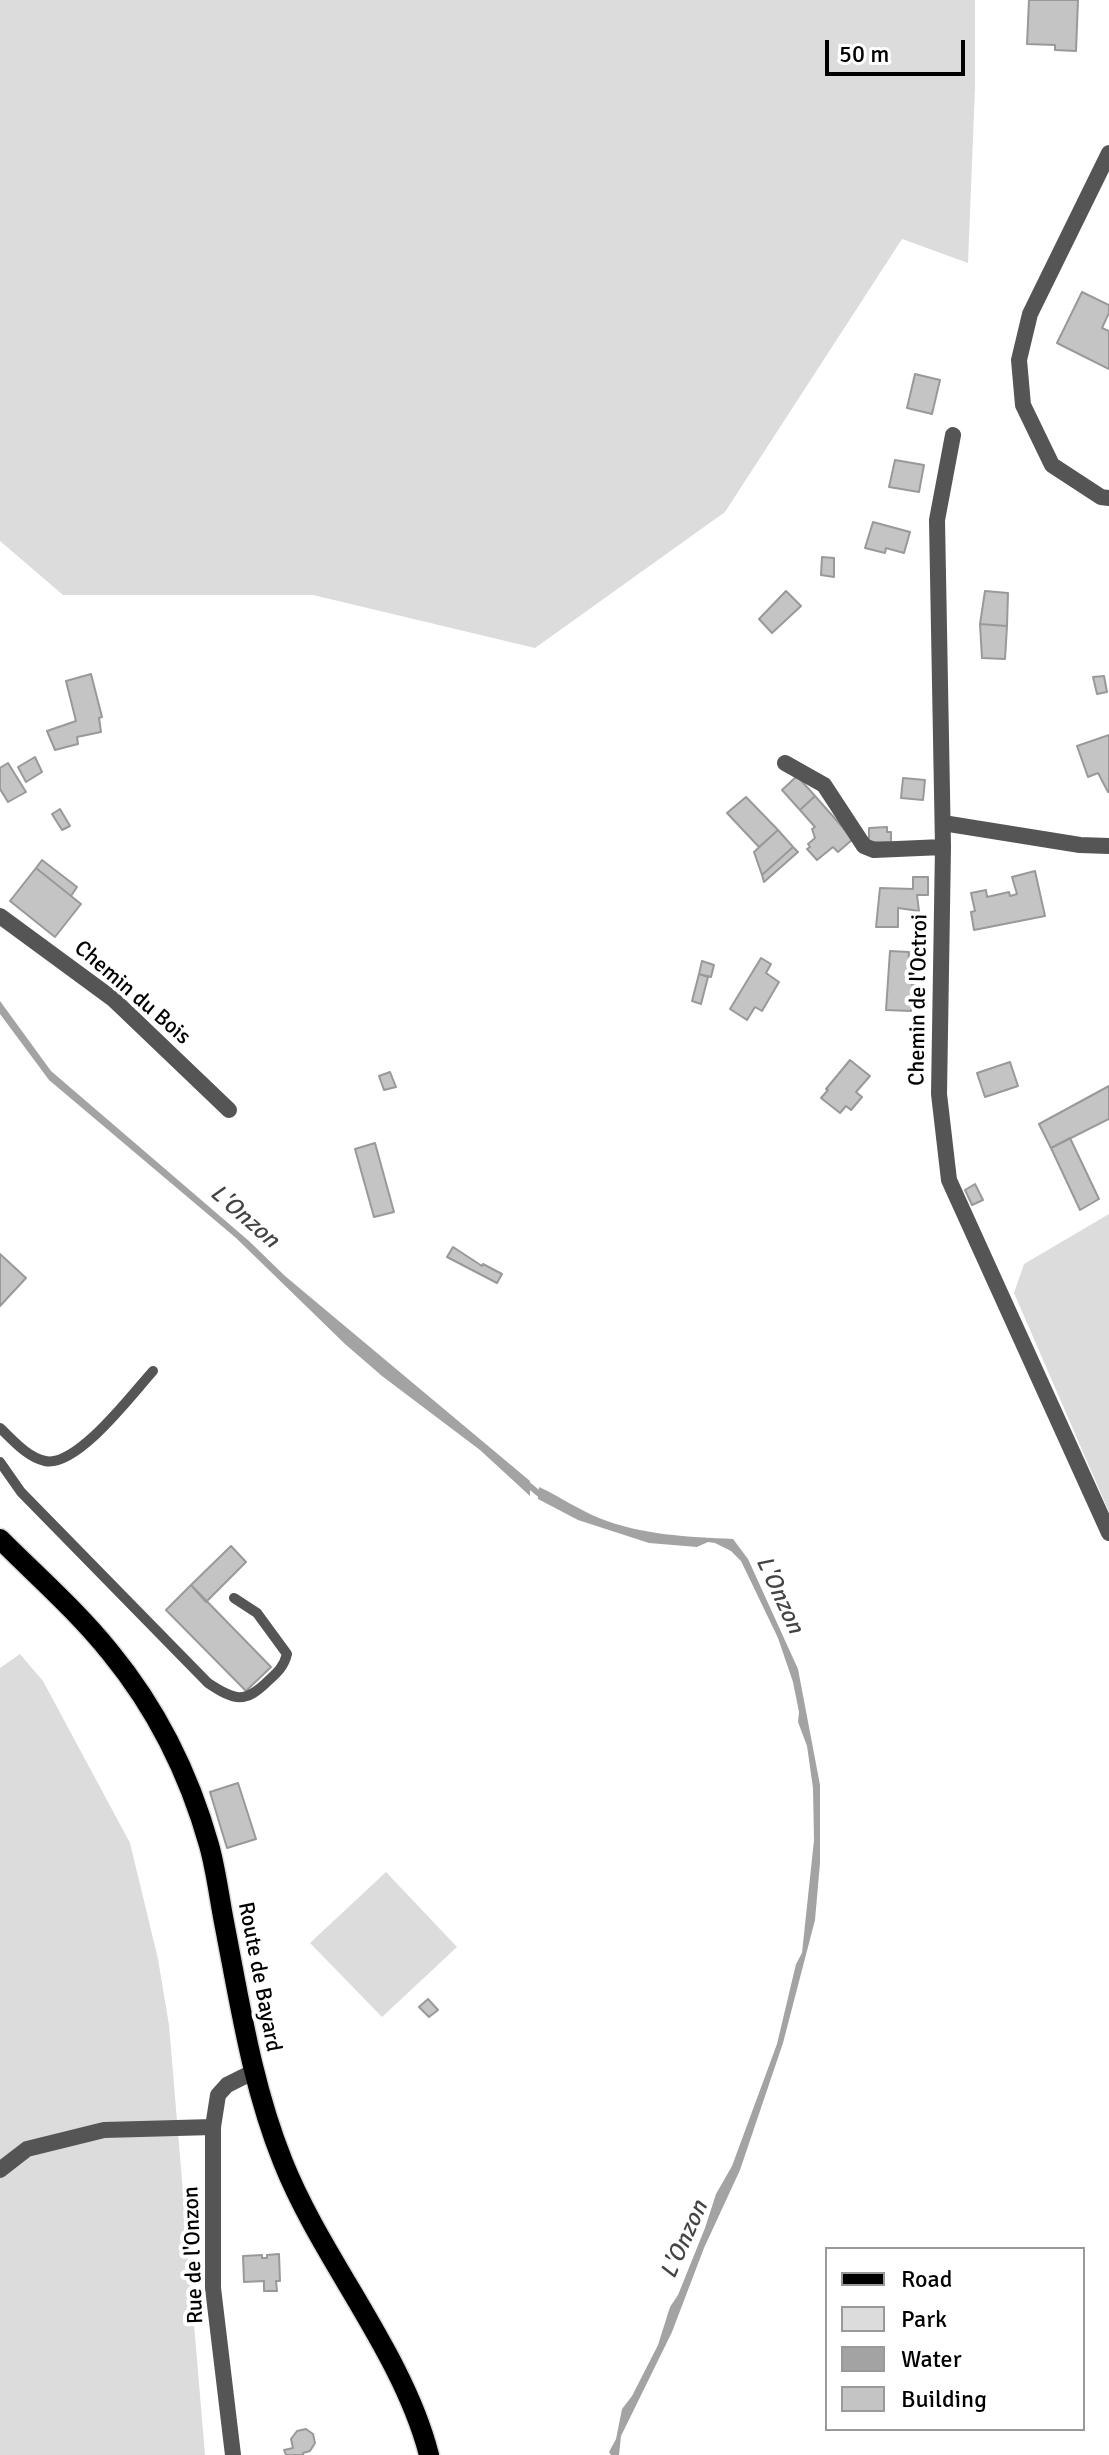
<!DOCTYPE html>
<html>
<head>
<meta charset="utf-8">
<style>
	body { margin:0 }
	#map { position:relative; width:1109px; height:2455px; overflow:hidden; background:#fff; font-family:Signika,sans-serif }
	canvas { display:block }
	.legend { position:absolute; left:825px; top:2247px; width:260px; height:184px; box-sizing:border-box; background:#fff; border:2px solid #999; margin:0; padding:10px 14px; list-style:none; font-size:24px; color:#000 }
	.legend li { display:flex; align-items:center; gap:16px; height:40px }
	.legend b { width:40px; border:2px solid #999 }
	.scale { position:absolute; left:825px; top:40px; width:140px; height:36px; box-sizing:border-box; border:4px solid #000; border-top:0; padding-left:10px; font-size:24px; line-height:28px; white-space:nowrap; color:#000; -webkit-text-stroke:6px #fff; paint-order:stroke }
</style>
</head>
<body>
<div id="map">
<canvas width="1109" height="2455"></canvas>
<ul class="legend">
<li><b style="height:10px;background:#000"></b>Road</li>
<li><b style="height:22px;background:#dcdcdc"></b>Park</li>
<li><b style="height:22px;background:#a3a3a3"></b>Water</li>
<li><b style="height:22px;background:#c4c4c4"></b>Building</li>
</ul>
<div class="scale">50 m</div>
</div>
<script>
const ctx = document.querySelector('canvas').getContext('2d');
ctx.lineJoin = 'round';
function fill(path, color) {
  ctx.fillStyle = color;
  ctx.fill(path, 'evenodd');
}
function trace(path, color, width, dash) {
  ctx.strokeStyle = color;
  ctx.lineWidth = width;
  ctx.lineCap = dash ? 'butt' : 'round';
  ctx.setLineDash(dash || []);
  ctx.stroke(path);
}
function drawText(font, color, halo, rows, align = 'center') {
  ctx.font = font + ' Signika,sans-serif';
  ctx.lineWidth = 8;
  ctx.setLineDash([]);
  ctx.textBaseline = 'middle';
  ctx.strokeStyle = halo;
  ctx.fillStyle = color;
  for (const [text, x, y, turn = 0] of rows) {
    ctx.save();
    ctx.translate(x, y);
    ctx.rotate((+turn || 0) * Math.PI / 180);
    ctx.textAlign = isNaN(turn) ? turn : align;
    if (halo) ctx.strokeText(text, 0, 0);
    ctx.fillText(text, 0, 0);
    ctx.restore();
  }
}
const green = new Path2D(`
	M0,0H975V88L968,263L902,239L725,512L535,648L313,595H63L0,541Z
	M1109,1214V1512L1014,1293L1024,1264Z
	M20,1654L43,1681L130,1843L158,1959L169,2025L205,2455H0V1668Z
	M386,1872L457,1947L382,2017L310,1943Z`);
const water = new Path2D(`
	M0,1001L51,1071L249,1241L285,1276L530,1481V1496L480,1450L382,1376L345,1344L236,1238L49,1080L0,1014Z
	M539,1487C559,1496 579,1510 599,1518C641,1535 689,1537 733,1539L748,1559L798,1669L820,1785V1863L815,1920L783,2043L740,2170L704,2248L672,2332L621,2436L619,2455H611L609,2452L616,2439L622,2409L632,2396L658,2345L670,2307L678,2295L705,2228L716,2194L732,2166L777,2044L796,1964L802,1953L814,1840L813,1788L807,1746L798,1722L799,1712L793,1682L778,1638L741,1561L731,1551L715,1543L708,1542L697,1547L649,1543L578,1520L538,1499Z`);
const stream = new Path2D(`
	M525,1482L544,1498`);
const building = new Path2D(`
	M1029,0H1078L1076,51L1055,50V45L1027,44Z
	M1082,292L1109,305V313L1102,328L1109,331V369L1057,343Z
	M915,374L940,380L932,414L907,408Z
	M895,460L924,465L919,492L889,487Z
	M873,522L910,532L904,553L886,548L885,553L865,548Z
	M822,557L834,558V577L821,575Z
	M786,591L801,606L772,633L759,619Z
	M985,591L1008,593L1007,626L980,624Z
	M980,624L1007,626L1005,659L982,658Z
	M91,674L102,717L99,718L101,732L77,737L78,744L55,750L47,731L76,721L66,681Z
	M1104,676L1107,692L1097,694L1093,677Z
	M1109,735V792H1108L1098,773L1088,777L1077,746Z
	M35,757L42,772L26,782L18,767Z
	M8,763L26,792L8,802L0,789V768Z
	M797,776L815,796L800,810L782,790Z
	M903,778L925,780L923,800L901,798Z
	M815,796L853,839L838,852L833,847L817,860L807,849L810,847L808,844L815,838L812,829L815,827L800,810Z
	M746,797L778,830L759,847L727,813Z
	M60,809L70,826L62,830L52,814Z
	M887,827V832H891V842H869V828Z
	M778,830L793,847L762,875L754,852Z
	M793,847L798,852L764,882L762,875Z
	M42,860L77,887L71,896L36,868Z
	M36,868L81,904L55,937L10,901Z
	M1035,871L1045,916L974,930L971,912L975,911L971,893L986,890L987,897L1009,892L1010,896L1017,894L1012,877Z
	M913,877H928V895H917L919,911L898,908V927H876L880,888L913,889Z
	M890,951L909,952L908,969H913L912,985H916V994H912L911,1011L886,1010Z
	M761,958L771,964L766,973L779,982L762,1011L755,1007L747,1020L730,1009Z
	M702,961L714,965L711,977L699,974Z
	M699,974L708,977L701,1004L692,1001Z
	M850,1060L870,1076L856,1092L862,1097L851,1110L846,1106L840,1113L821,1098L828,1090L826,1089Z
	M1010,1062L1018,1086L985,1097L977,1073Z
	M390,1072L396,1087L384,1090L379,1076Z
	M1109,1086V1119L1051,1148L1039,1124Z
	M1070,1138L1099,1199L1080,1210L1051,1148Z
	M375,1143L394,1212L374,1217L355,1149Z
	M975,1184L983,1200L972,1205L965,1190Z
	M453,1247L482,1266L483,1264L502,1274L497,1283L447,1257Z
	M0,1254L26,1278L0,1306Z
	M231,1546L246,1562L206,1602L191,1585Z
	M191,1585L271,1667L246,1691L166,1610Z
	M238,1783L256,1839L227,1848L210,1792Z
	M428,1999L438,2010L429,2017L419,2007Z
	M279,2254L280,2281H276L277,2291H264V2281L244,2282L243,2256L262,2255V2258H267V2255Z
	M306,2429L313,2434L315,2443L310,2451L303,2453V2455H286L284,2450L293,2448L291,2439L297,2431Z`);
const lane = new Path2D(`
	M0,1428C13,1440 27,1457 45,1461C77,1468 133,1393 153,1371
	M0,1462L21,1492L208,1683C235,1701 245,1704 269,1680C278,1672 284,1666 287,1654L257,1613L234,1598`);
const street = new Path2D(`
	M1109,153L1030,314L1019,360L1023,405L1052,465L1101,497L1109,498
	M953,435L937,520L943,847L939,1094L949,1180L1109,1533
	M785,763L824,785L864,846L874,850L943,847
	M943,823L1080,845L1109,846
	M0,916L113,999L229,1110
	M0,2170L27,2149L104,2130L213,2127
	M233,2455L213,2288V2127L218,2095L227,2085L253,2072`);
const primary = new Path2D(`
	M0,1539C37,1576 77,1611 110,1652C156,1708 189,1774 209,1845C216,1870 219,1896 224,1922C240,2004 252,2085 283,2162C322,2260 403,2353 429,2455`);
const streetNames = [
	["Chemin du Bois",132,993,41],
	["Chemin de l'Octroi",919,1000,-89],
	["Route de Bayard",259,1977,79],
	["Rue de l'Onzon",194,2255,-92]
];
const waterNames = [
	["L'Onzon",244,1217,41],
	["L'Onzon",779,1595,65],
	["L'Onzon",685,2240,-66]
];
fill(green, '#dcdcdc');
fill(water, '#a3a3a3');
trace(stream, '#a3a3a3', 6);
fill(building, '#c4c4c4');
trace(building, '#999', 2);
trace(primary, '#dbdbdb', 23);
trace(lane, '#555', 10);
trace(street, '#555', 16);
trace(primary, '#000', 20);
drawText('22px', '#000', '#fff', streetNames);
drawText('italic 24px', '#444', '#fff', waterNames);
</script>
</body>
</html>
